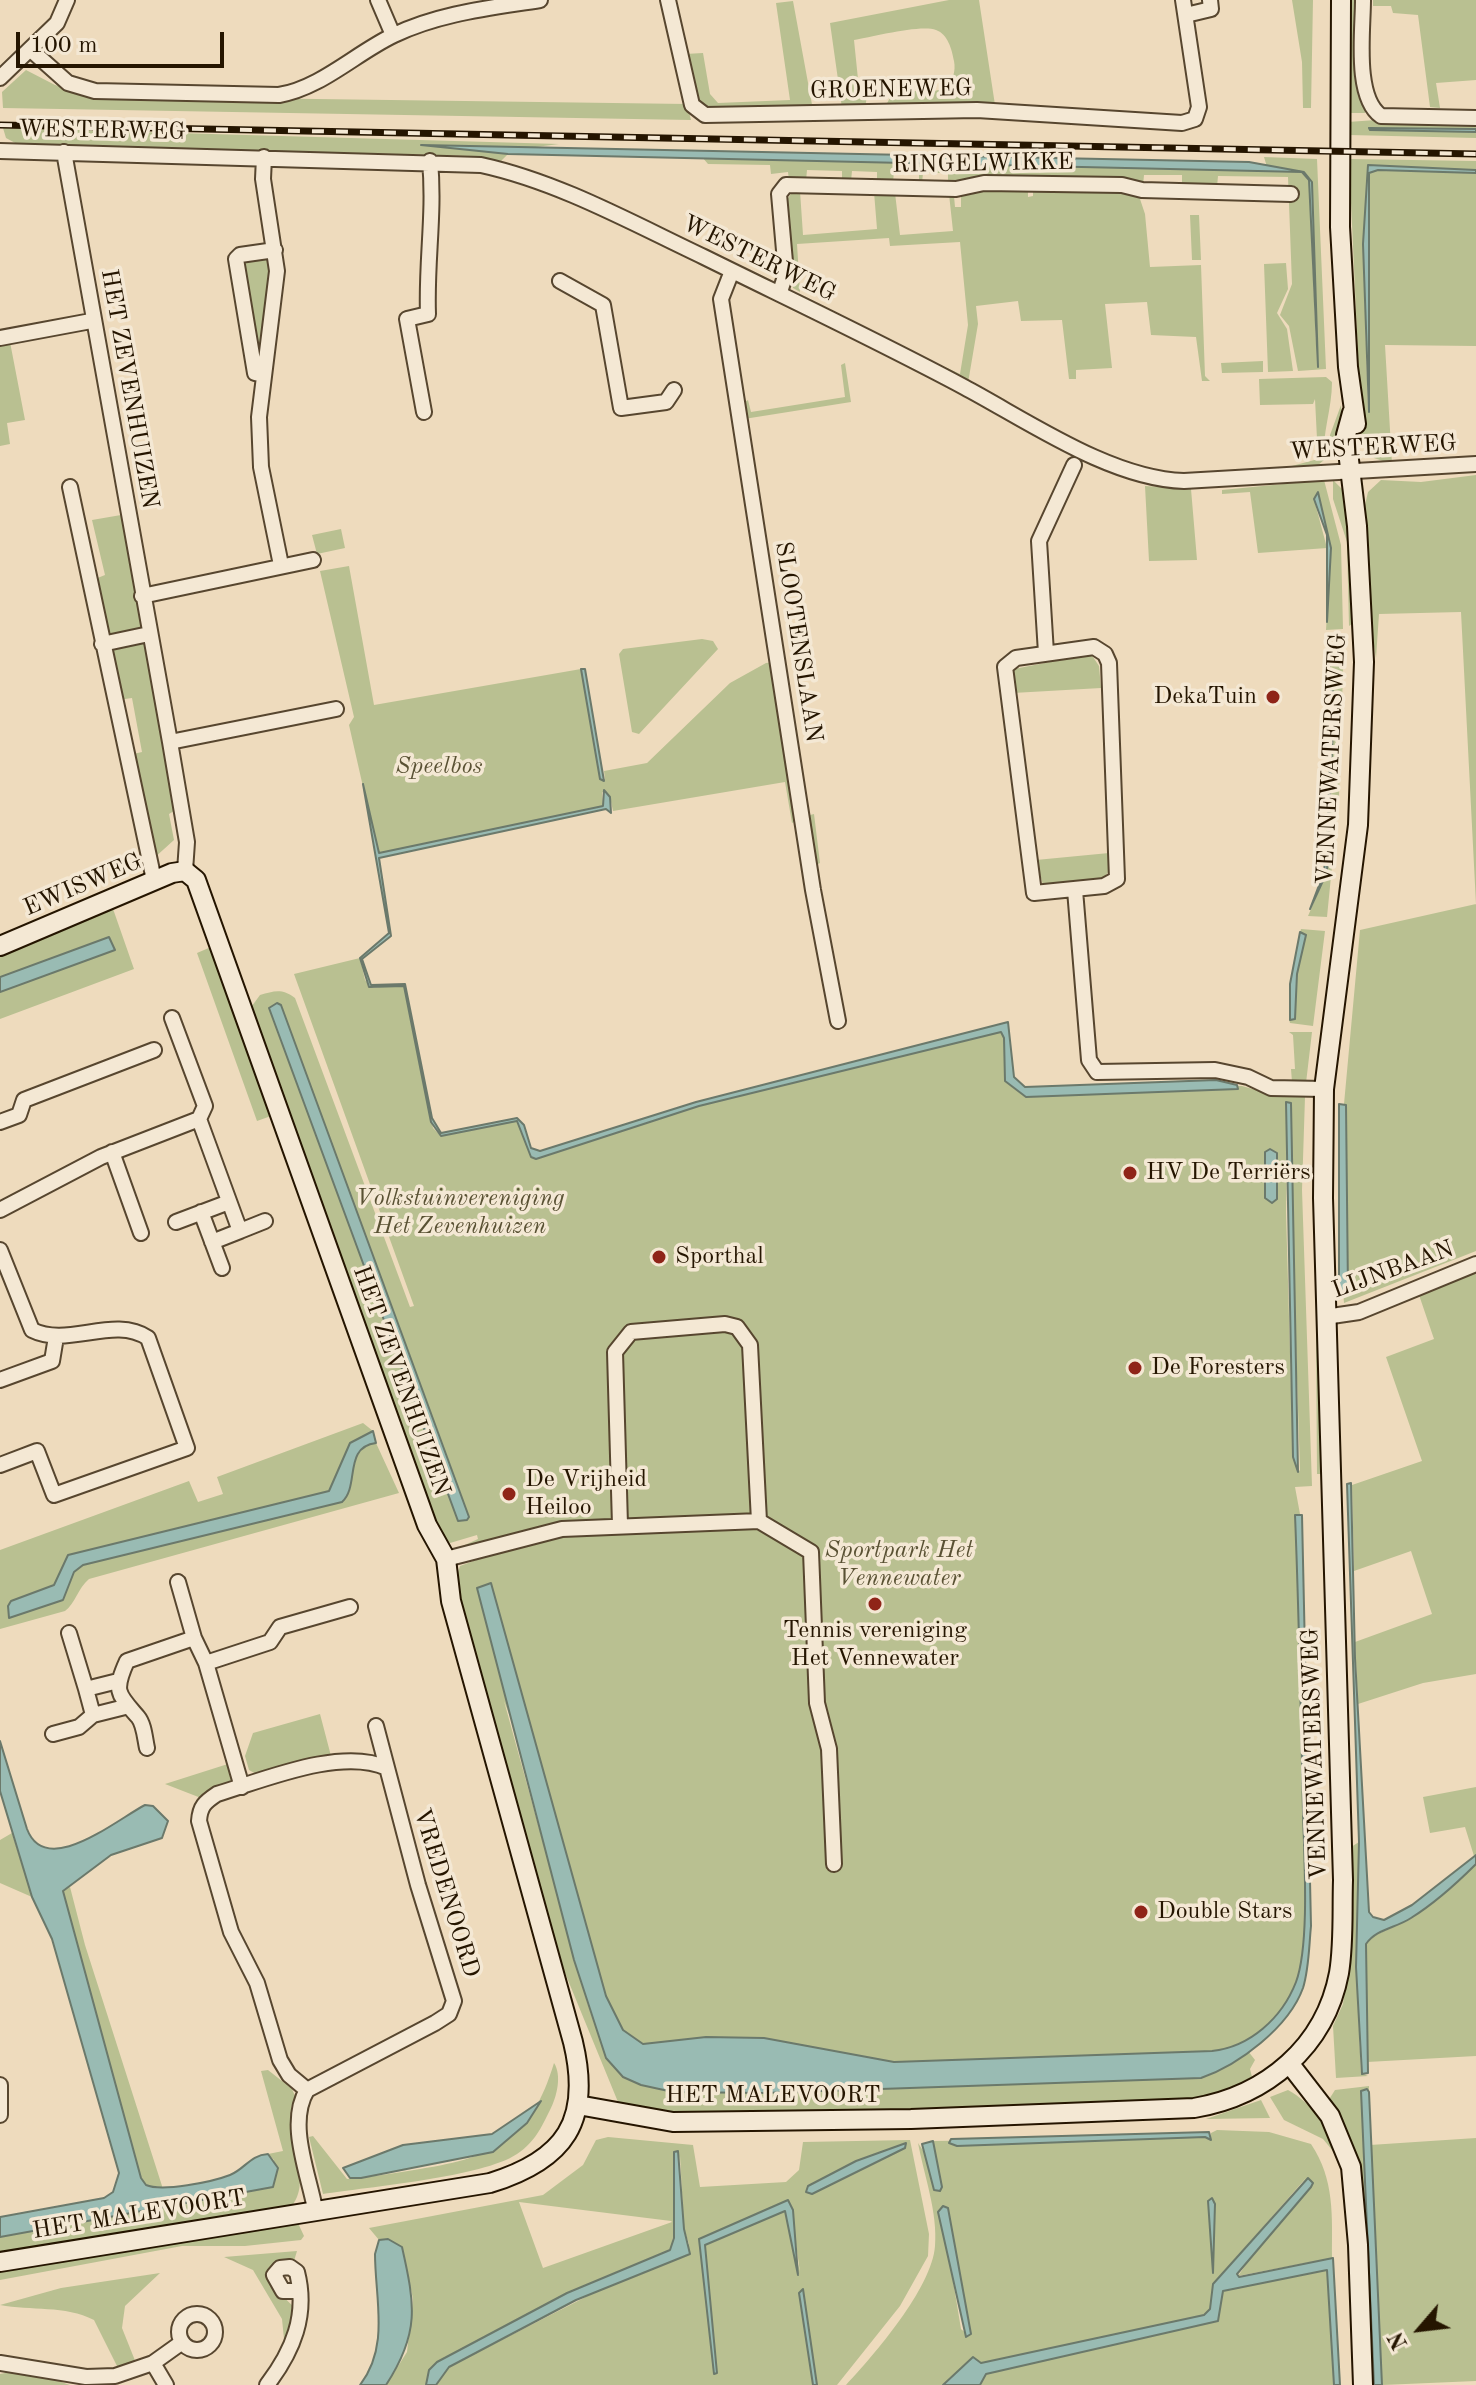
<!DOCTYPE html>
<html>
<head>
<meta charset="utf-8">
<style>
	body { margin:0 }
	#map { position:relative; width:1476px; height:2385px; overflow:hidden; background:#eedbbd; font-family:"Old Standard TT",serif }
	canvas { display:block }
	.north { position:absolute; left:1380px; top:2289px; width:80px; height:80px; -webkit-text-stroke:6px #f4e8d4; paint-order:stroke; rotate:242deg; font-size:22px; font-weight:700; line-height:32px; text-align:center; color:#251500 }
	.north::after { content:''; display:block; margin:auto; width:28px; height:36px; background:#251500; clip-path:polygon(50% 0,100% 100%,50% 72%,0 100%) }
	.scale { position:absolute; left:16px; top:32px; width:208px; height:36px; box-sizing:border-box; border:4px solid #251500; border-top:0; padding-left:10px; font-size:24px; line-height:28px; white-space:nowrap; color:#251500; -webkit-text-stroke:6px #f4e8d4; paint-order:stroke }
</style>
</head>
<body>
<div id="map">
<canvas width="1476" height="2385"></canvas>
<div class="north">N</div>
<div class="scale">100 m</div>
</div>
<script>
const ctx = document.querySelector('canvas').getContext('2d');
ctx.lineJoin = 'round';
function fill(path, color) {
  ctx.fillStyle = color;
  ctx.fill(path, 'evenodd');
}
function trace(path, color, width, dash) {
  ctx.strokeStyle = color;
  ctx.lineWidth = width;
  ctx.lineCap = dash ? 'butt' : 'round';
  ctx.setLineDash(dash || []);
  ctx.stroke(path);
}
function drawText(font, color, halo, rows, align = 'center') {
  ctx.font = font + ' "Old Standard TT",serif';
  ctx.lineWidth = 7;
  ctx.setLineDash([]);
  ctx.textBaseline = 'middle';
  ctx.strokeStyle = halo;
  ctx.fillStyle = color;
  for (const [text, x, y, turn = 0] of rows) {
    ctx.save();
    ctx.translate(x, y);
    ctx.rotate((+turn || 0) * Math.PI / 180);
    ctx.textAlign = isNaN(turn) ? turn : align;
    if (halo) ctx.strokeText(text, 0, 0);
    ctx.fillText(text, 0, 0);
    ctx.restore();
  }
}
const green = new Path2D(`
	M949,0H979L995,105L885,107L893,92C909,87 929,96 943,88C953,83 956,71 954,61C952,50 948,34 936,30C921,24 872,37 854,40L859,89L868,90L865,108H842L830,23Z
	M1292,0H1313L1311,108H1303L1302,62Z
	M1351,0H1360L1365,113H1350L1349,108Z
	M1373,0H1476V80L1436,83L1440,108L1430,107L1418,15L1393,13L1391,6H1373Z
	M793,1L813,110L712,112L694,102L685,54L703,53L710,94L718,103L790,100L776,3Z
	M26,70L55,85L94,96L687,104L691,120L3,108L2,92Z
	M1376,120L1476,123V129L1369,128L1476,132V138L1349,135L1348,122Z
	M3,128L559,144L512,150L501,161L473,156L17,144L6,138Z
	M702,157L1287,171L1267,167L1264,157L1317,159L1326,369L1298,371L1289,326L1280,315L1292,284L1288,177L1218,176L1217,187H1182V175H1144L1143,186L948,183V173H923L922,183H919V173L894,172L893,182H877V172L852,171L851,181H842V171L807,170L806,181L789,180L788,172L771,174L770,165L708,164ZM1307,176L1312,182L1317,367L1309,180Z
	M1349,159L1476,161V170L1369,166L1363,244L1368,412L1369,173L1378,170L1476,173V346L1385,345L1392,464L1374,458L1362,443Z
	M984,188L1028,189V197L1033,196V189L1121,191L1139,196L1145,214L1150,267L1201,265L1205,376L1210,381H1202L1196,337L1151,335L1147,302L1105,304L1112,368L1076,370V379H1069L1062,320L1021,321L1018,301L976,306L978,324L968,383L946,371L945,367L960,374L968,325L960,242L890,246L889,238L797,244L800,292L793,288L785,203L792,192L800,191L803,235L877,229L874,192L895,193L900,235L953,231L949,194L954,196L955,207H961V195Z
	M1190,215H1199L1201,260H1192Z
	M270,255L259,366L240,264L246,258Z
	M1286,263L1288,289L1277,313L1287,329L1293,371L1268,372L1264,264Z
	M10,342L25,420L7,423L10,444L0,446V343Z
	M1263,361V372L1222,373L1221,363Z
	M845,363L851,402L744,419L742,404L748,400L751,412L845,397L841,365Z
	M1326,377L1332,382C1332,409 1322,433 1324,460L1317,466L1277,470L1318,459L1315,399L1313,404L1260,405L1259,379Z
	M1341,405C1342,425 1348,448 1330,459V435Z
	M1476,475V1251L1344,1303L1343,1291H1348L1344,1104L1360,930L1476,904L1461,612L1379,614L1376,658L1368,610L1365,505L1368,492L1381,480L1421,482Z
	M1324,480L1341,545L1343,629L1326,630L1331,548L1318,502L1314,499L1327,548L1258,553L1250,492L1222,494V490Z
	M1333,480L1346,493L1353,623L1349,626L1347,542L1333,499Z
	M1145,486L1191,489L1197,560L1149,561Z
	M121,515L143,630L106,639L95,579L105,575L92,520Z
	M341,529L345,548L317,554L312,535Z
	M349,566L374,705L581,669L600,779H605L604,771L647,763L730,683L766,663L775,662L799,819L792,823L785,782L613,811L610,797L602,792L603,806L378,853L349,725L354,717L320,571Z
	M145,639L174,811L169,814L174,840L153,859L129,755L142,752L132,698L118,700L108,647Z
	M702,639L713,641L718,649L639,734L632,732L619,654L623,649Z
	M1344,642L1339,795L1327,917L1308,916L1327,872L1334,701L1326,643Z
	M1091,654L1099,666L1101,688L1013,693L1011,675L1014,669Z
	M814,814L820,863L814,866L806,816Z
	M1109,853L1110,870L1100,882L1043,885L1036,860Z
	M112,906L134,969L0,1019V992L115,950L109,937L0,977V952Z
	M1301,929L1325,931L1313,1026L1290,1023L1289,1019H1295L1297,974L1306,935L1300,933Z
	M211,947L271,1116L257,1121L197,953Z
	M360,958L365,980L373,988L401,984L405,988L433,1128L441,1136L517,1121L531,1157L699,1106L1006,1027L1010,1073L1020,1088L1242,1086L1281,1097H1305L1302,1190L1312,1486L1295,1487L1300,1514L1295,1516C1299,1615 1301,1714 1303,1813C1304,1855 1310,1945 1296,1982C1282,2018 1250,2047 1212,2051L894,2062L764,2038L706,2037L650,2044L636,2042L623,2030L606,1996L572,1878L504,1701L587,2002L606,2058L623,2077L641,2085L673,2092L764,2093L1201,2078L1221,2070L1248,2051L1255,2060L1250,2069L1252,2077L1225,2091L1189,2101L704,2120L641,2110L618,2102L556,1951L454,1585L460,1566L484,1557L479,1543L458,1548L478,1539L477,1535L450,1543L441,1533L249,1010L260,995C274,991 282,988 295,998L410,1307L414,1306L294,974ZM277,1003L281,1005L469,1516L458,1521L269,1009ZM1288,1102L1300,1470L1298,1472L1293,1457L1286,1212Z
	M1289,1032H1312L1306,1083L1292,1082L1291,1069H1295L1293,1035Z
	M1476,1268V1674L1423,1683L1358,1704L1355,1642L1432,1614L1411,1551L1354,1571L1352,1485L1422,1461L1386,1357L1434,1339L1418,1292Z
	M1319,1325L1322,1474H1317L1316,1331Z
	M363,1423L373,1431L350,1443L329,1491L68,1555L54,1585L9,1617L63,1600L74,1572L83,1565L342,1502C358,1485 344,1447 376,1443L399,1493L89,1579C78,1588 75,1604 65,1611L0,1629V1550L189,1481L198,1502L223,1494L217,1477Z
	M320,1714L331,1756L258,1775L249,1770L245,1756L253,1733Z
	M231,1763L232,1784L201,1798L165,1784Z
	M1476,1787V1855L1474,1856L1465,1827L1430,1833L1423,1797Z
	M12,1833L32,1897L0,1883V1840Z
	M1359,1842L1356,1967L1361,2073L1368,2076L1336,2078L1333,2026L1343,2004L1349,1957L1348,1849Z
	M1476,1864V2056L1367,2062L1366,1944L1371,1937L1409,1920Z
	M70,1887L85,1945L163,2189L146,2185L141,2177L66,1904L63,1891Z
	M554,2063C562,2075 557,2097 550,2110C541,2128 535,2142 517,2154C483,2177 368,2187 323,2194L309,2137L313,2136L347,2179C371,2177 396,2173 420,2169C496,2157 531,2139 554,2063Z
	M268,2070L292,2089L295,2096C277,2139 316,2174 292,2206L226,2220L0,2254V2237L273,2187L274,2160L268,2154L283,2151L261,2071Z
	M1369,2086V2092L1361,2091L1374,2385H1368L1363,2250L1328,2101L1335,2090Z
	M1288,2090C1311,2102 1331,2131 1337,2156L1323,2139L1284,2120L1270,2097Z
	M1261,2100L1270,2118L1206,2119Z
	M1217,2130L1269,2132L1311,2144C1335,2180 1332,2216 1332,2258L1238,2276L1306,2178L1213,2284L1210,2309L1204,2315L981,2363L973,2357L943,2385H846C874,2355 932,2288 935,2246C938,2213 924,2175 918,2143L928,2158L934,2190L940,2191L933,2141L1205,2137L1211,2140V2133ZM941,2208L948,2209L969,2336L961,2329Z
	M608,2137L693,2145L700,2187L786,2182L799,2170L803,2142L910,2140L929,2234L928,2256L900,2306L837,2385H817L803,2289L799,2293L813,2385H436L449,2367L689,2244L684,2229L680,2156C677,2174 676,2241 670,2250L567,2293L437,2362L429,2370L426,2385H386L407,2352L413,2299L402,2247L388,2239L379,2240L369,2228L543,2195L583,2165L596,2140ZM905,2143L904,2148L812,2194L808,2186L856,2161ZM519,2202L671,2221L672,2222L543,2268ZM790,2202L800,2272L785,2211L705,2245L714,2374L699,2239Z
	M1476,2138V2381L1382,2385L1370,2145Z
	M297,2221L304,2236L301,2240L245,2246H182L0,2280V2271Z
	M297,2251L294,2261L280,2263L274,2288L296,2309L285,2349L282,2319L253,2270L224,2257Z
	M1327,2270L1334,2385H980L986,2374L1218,2321L1223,2291Z
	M160,2273L125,2306L122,2328L136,2363L119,2370L94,2320C65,2305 31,2311 0,2305L61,2288Z
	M10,2372L38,2374L70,2385H0V2374Z`);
const water = new Path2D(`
	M1369,128L1476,129V132L1370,130Z
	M421,145L1249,162L1304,172L1312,182L1318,367L1309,180L1302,172L508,154Z
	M1368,165L1476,170V173L1378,170L1369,173V412L1363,244Z
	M1318,492L1331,548L1327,622V535L1314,499Z
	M1327,648L1334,701L1327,872L1310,909L1324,872L1328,819L1331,717Z
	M581,669H585L604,781L600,779Z
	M363,784L379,853L603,806L604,790L610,797L611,813L606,809L379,858L391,936L362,959L371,985L405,984L432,1118L441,1133L517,1118L524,1125L531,1148L540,1151L696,1102L1008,1022L1014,1077L1025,1087L1216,1080L1237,1085L1238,1089L1026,1097L1005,1081L1004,1038L1001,1032L699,1106L536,1159L531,1157L517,1121L441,1136L431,1122L404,986L369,987L360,958L389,933Z
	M1300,932L1306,935L1297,974L1295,1019L1290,1020V984Z
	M109,937L115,950L0,992V977Z
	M277,1003L281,1005L469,1517L467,1520L458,1521L269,1008Z
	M1286,1102L1291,1103L1298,1472L1293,1457Z
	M1339,1104L1346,1105L1348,1292L1339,1291Z
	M1270,1149L1277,1153V1199L1272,1203L1265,1198V1152Z
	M373,1431L376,1443C343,1447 360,1486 342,1502L83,1565L74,1572L63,1600L9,1618L8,1606L11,1601L54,1585L68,1555L329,1491L350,1443Z
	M1351,1483L1355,1658L1369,1912L1373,1917L1384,1920L1412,1905L1476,1855V1864C1456,1884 1435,1903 1411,1918C1396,1928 1376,1929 1366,1944L1368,2073L1362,2074L1356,1967L1359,1842L1347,1484Z
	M1295,1515H1302L1311,1926C1309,1946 1309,1969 1303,1988C1289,2027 1239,2065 1201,2078L764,2093L673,2092L641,2085L623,2077L606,2058L574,1960L477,1588L491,1583L606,1996L623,2030L643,2044L706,2037L764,2038L894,2062L1212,2051C1250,2047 1282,2018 1296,1982C1310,1944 1304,1855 1303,1812C1301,1713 1299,1614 1295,1515Z
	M0,1741L27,1829C46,1879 116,1820 145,1805L153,1806L168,1821L162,1838L111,1855L63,1891L141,2178L146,2185C162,2192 212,2182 230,2175C245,2169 250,2155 268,2154L278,2168L273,2187L0,2237V2217L104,2198L113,2192L119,2173L52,1939L32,1897L0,1791Z
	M1367,2089L1369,2092L1382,2385H1374L1361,2091Z
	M541,2101L527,2123L493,2152L361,2178H350L343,2168L403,2145L492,2134Z
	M1209,2132L1211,2140L1205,2137L957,2146L949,2143L951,2139Z
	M933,2141L942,2187L940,2191L934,2190L922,2144Z
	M906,2143L905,2148L812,2194L806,2192L808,2186L856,2161Z
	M678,2151L684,2229L690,2254L576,2300L449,2367L436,2385H426L429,2370L437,2362L567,2293L670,2250L674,2238V2152Z
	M1308,2178L1313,2183L1311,2187L1237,2274L1239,2277L1333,2258L1340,2385H1334L1327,2270L1223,2291L1218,2321L986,2374L980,2385H943L973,2357L981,2363L1204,2315L1210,2309L1213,2284Z
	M1212,2198L1215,2204L1213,2273L1208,2201Z
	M788,2200L793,2210L798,2275L785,2211L705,2245L717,2373L714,2374L699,2239Z
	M943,2206L948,2208L971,2334L966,2337L938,2212Z
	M388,2239L402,2247C415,2305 420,2333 386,2385H360C390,2346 375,2299 375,2254L379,2240Z
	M803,2289L817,2385H813L799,2293Z`);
const street = new Path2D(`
	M378,0L393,35
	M668,0L692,105L705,115L977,110L1182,123L1195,119L1199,107L1183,0
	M1363,0C1363,31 1354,97 1381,116L1476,118
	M1186,15L1211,9L1210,0
	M31,50L68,83L95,91L279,95C321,88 356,53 394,35C440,13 490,8 540,0
	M0,78L57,23L67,0
	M0,151L481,165C559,182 632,223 704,257C791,300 878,341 964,387C1028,421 1111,479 1184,481L1476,464
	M64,152L170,742L187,842L185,871
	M264,157L263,179L277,271L259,417L261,467L281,565
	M732,271L721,299L813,890L838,1021
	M560,281L603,305L621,408L666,402L674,390
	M780,292L786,273L779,194L786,185L956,189L984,183L1122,185L1142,190L1291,194
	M0,338L91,321
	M263,375L255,373L236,259L240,255L275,250
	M424,412L407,319L428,314C426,262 435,213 430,161
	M70,487L154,880
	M142,596L313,560
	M102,644L149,634
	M1094,647L1105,654L1109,663L1117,879L1104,886L1034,893L1005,667L1016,658Z
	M1046,653L1039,541L1074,465
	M170,742L336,709
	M1075,890L1089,1060L1097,1072L1215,1070L1248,1077L1271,1088L1324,1089
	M199,1119L240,1231L212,1242
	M0,1122L19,1115L24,1100L154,1050
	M112,1152L141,1233
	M0,1210L101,1157L199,1119L205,1106L172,1018
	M201,1212L222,1268
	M176,1222L229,1202
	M240,1231L265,1221
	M0,1250L32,1330C68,1348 114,1315 148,1338L187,1448L54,1495L37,1451L0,1465
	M1325,1317L1359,1312L1476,1264
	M0,1380L52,1361L56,1337
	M620,1525L615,1352L631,1332L725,1324L737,1327L750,1345L759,1521
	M446,1559L562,1529L759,1521L811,1552L817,1703L829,1749L834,1864
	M178,1582L194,1638L206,1663L242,1787
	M69,1633L86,1689L118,1681
	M206,1663L270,1642L280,1627L350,1607
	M93,1715L125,1707
	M53,1734L79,1727L93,1715L86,1689
	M147,1748C145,1739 144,1724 138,1717C118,1694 113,1692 127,1661L194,1638
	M0,2085V2115
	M307,2090L435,2023L449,2014L454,2001L418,1885L376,1726
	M315,2209C308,2172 287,2123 307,2090L289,2075L280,2060L257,1983L231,1932L199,1821C200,1806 205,1802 217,1794C264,1780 341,1747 387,1768
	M179 2332a18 18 0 1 1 36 0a18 18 0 1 1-36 0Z
	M0,2363L86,2377L115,2376L153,2363L166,2385
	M153,2363L181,2343
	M267,2385C293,2351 308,2315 297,2272L290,2267L280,2268L274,2275L283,2291H298`);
const secondary = new Path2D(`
	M1341,0L1340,227L1348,367L1356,424
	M0,946L172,873L185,871L196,880L427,1525L446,1559L451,1601L573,2042C592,2121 565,2160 490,2183L0,2262
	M1289,2063L1330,2116L1351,2167L1358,2245L1363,2385
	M578,2105L673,2122L911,2119L1194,2108C1266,2096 1325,2047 1339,1973C1344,1943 1342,1911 1343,1880L1323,1198L1324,1089L1358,825L1364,662L1357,526L1346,435L1352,413`);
const rail = new Path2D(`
	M0,125L1476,154`);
const markers = [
	[1273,697,8,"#8f2418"],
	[1130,1173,8,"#8f2418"],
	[659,1257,8,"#8f2418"],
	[1135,1368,8,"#8f2418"],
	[509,1494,8,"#8f2418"],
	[875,1604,8,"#8f2418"],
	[1141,1912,8,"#8f2418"]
];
const streetNames = [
	["GROENEWEG",891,90,-1],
	["WESTERWEG",102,131,1],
	["RINGELWIKKE",983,164,-1],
	["WESTERWEG",759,259,26],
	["HET ZEVENHUIZEN",129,389,80],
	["WESTERWEG",1373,448,-3],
	["SLOOTENSLAAN",798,642,81],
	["VENNEWATERSWEG",1332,759,-87],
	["EWISWEG",83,885,-23],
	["LIJNBAAN",1393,1270,-20],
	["HET ZEVENHUIZEN",401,1381,70],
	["VENNEWATERSWEG",1315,1754,-92],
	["VREDENOORD",446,1893,73],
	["HET MALEVOORT",773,2096],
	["HET MALEVOORT",139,2215,-9]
];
const poiNames = [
	["DekaTuin",1257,697,"right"],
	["HV De Terriërs",1146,1173],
	["Sporthal",675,1257],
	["De Foresters",1151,1368],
	["De Vrijheid",525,1480],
	["Heiloo",525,1508],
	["Tennis vereniging",875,1631,"center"],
	["Het Vennewater",875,1659,"center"],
	["Double Stars",1157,1912]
];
const parkNames = [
	["Speelbos",439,767],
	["Volkstuinvereniging",460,1199],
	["Het Zevenhuizen",460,1227],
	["Sportpark Het",899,1551],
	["Vennewater",899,1579]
];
fill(green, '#b9c091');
fill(water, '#99bbb3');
trace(water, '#6b796b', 2);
trace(street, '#57462f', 18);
trace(secondary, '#251500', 22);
trace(street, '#f4e8d4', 14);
trace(secondary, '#f4e8d4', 18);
trace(rail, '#251500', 7);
trace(rail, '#f4e8d4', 4, [12]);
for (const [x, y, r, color] of markers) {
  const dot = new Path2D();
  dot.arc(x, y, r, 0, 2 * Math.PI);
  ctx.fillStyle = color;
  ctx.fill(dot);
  trace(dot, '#f4e8d4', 3);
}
drawText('24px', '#251500', '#f4e8d4', streetNames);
drawText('24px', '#251500', '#f4e8d4', poiNames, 'left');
drawText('italic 24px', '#595133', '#f4e8d4', parkNames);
</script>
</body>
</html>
